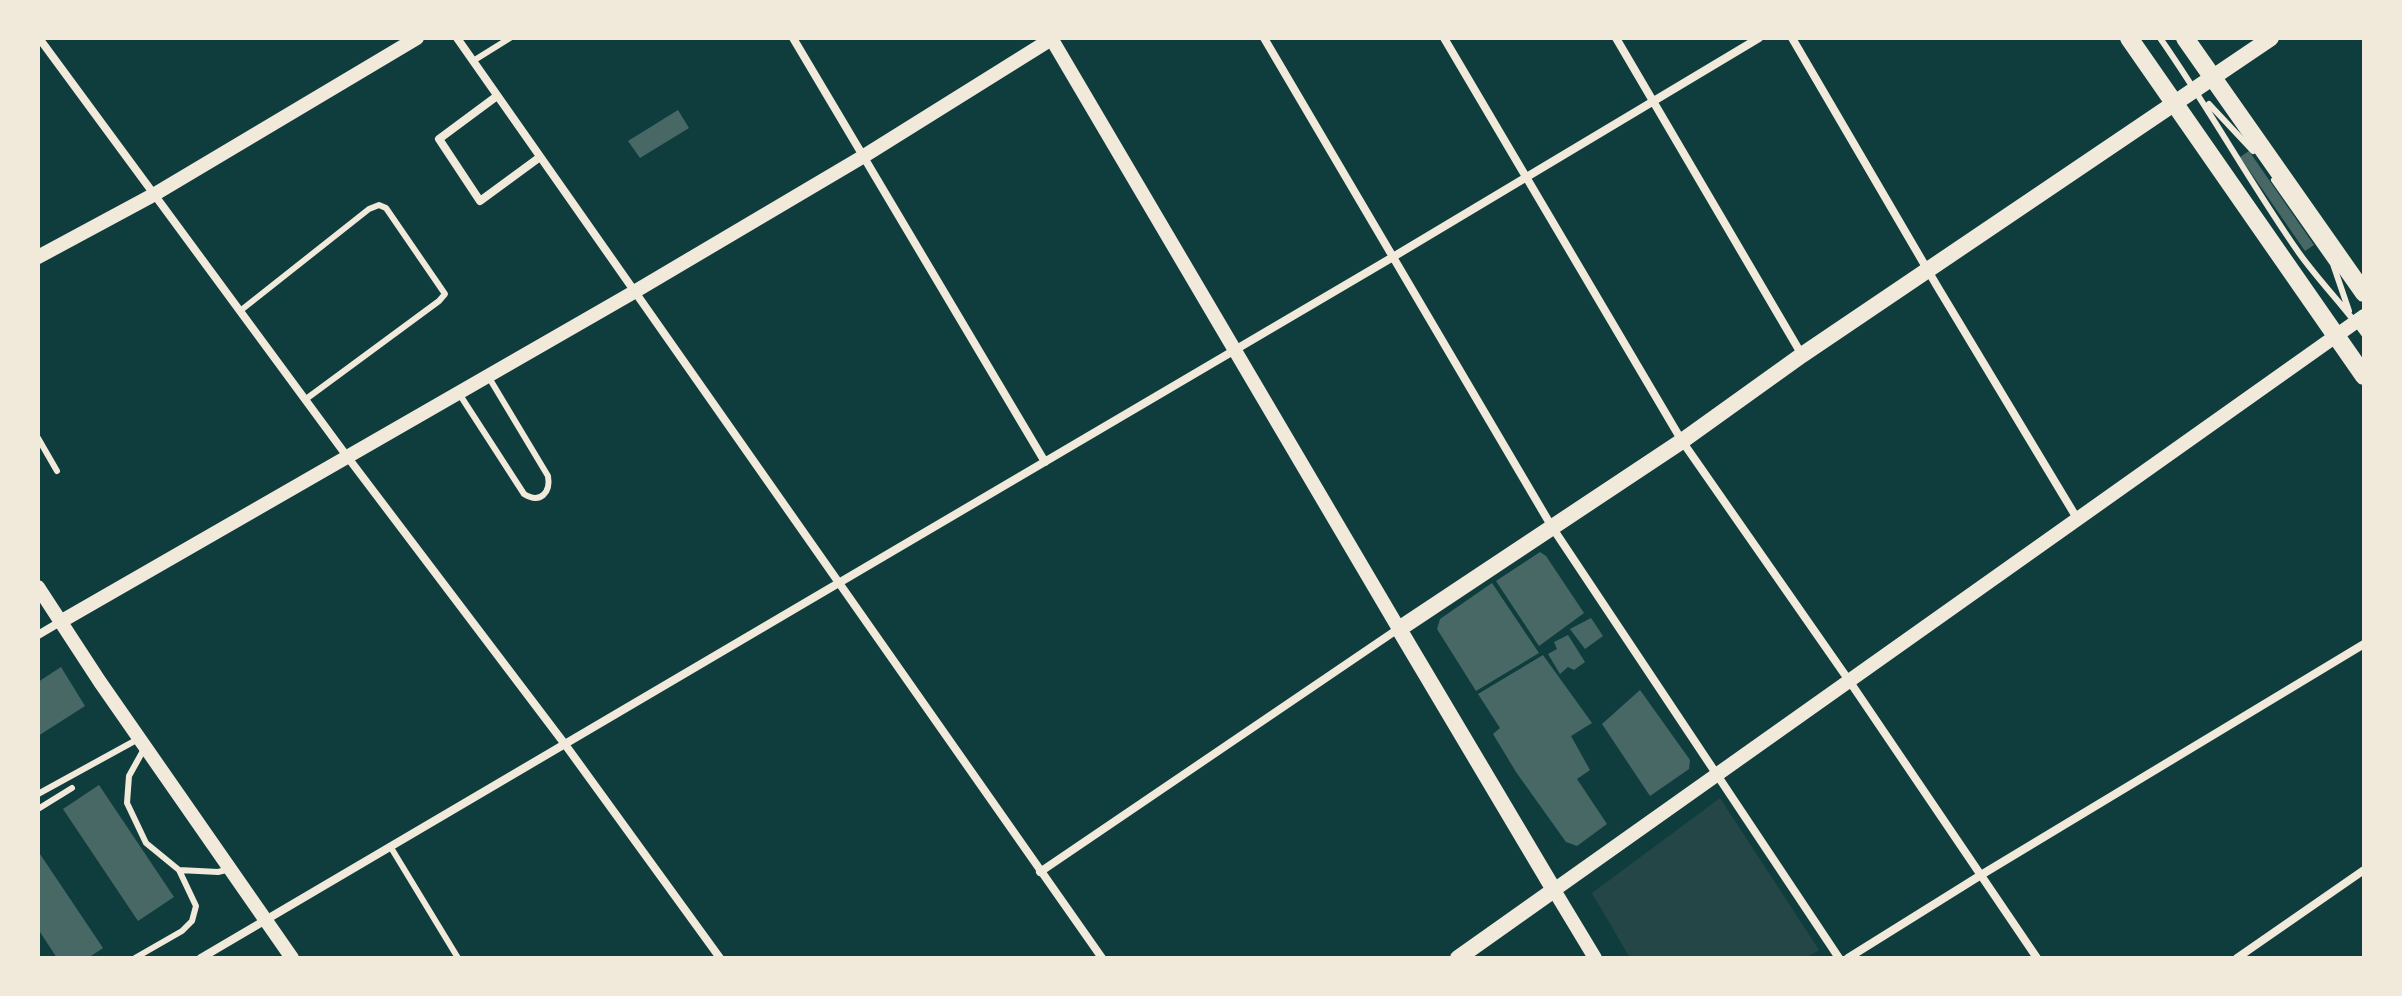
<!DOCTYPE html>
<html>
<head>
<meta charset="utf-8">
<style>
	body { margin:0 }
	#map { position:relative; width:2402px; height:996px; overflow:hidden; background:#0f3d3e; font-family:"Space Grotesk",sans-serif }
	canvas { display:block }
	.frame { position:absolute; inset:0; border:40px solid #f1e9da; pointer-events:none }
</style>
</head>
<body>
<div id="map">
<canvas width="2402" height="996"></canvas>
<div class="frame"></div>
</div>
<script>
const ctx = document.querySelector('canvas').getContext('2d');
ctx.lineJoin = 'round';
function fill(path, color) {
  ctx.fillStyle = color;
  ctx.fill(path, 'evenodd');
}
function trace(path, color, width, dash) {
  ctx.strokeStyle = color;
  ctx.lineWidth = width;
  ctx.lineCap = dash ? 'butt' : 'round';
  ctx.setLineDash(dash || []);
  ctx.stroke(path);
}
const green = new Path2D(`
	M1720,798L1819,950L1806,958H1630L1592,893Z`);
const building = new Path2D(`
	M678,110L689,128L640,158L628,141Z
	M2249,151L2314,245L2305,251L2240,157Z
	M1540,552L1546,556L1584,613L1539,646L1496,581Z
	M1492,583L1539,653L1476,691L1437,629L1440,619Z
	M1591,618L1603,636L1585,649L1570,629Z
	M1568,635L1585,662L1574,670L1568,667L1560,674L1548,654L1557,649L1554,642Z
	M1543,655L1592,723L1571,736L1590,770L1577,779L1607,824L1577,846L1566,842L1516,772L1493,734L1500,728L1478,694Z
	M61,667L85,706L38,736V682Z
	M1640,690L1690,760L1689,769L1650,796L1602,724Z
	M99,785L174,897L138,921L63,809Z
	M38,851L103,948L88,958H57L38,929Z`);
const service = new Path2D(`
	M2160,38C2209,108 2250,183 2299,253C2319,281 2344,306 2364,334
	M473,61L510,38
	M2209,104L2253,151
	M2274,180L2333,264L2349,311
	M240,311L369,209L379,205L386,208L445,294L439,301L306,399
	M460,395L524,494C540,504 551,493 548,476L488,376
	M38,438L57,471
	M144,749L129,776L127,803L146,843L179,870L218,872L230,869
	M38,794L140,738
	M38,809L72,788
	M390,846L458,958
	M135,958L182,931L192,921L196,906L179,870`);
const minor = new Path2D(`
	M39,38L346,455L564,743L720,958
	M457,38L1102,958
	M793,38L1045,462
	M1264,38L1552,527L1839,958
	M1444,38L1682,441L1850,682L2037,958
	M1616,38L1802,355
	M1792,38L1937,286L2078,520
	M497,96L439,139L480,201L540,157
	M38,635L60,622
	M1040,872L1398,629
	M201,958L1393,257L1759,38
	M1848,958L1981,875L2364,644
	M2237,958L2364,870`);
const tertiary = new Path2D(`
	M1051,38L1399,629
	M38,257L155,194L417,38
	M38,587L100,682L292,958
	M60,622L634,292L864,156L1053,38
	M1595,958L1554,890L2364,316`);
const secondary = new Path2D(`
	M1458,958L1554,890L1399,629L1682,441L1802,355L2271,38`);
const primary = new Path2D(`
	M2129,38L2364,376
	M2185,38L2364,293`);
fill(green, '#244646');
fill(building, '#486865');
trace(service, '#f1e9da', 6);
trace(minor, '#f1e9da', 8);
trace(tertiary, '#f1e9da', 14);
trace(secondary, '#f1e9da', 16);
trace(primary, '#f1e9da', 18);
</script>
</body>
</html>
